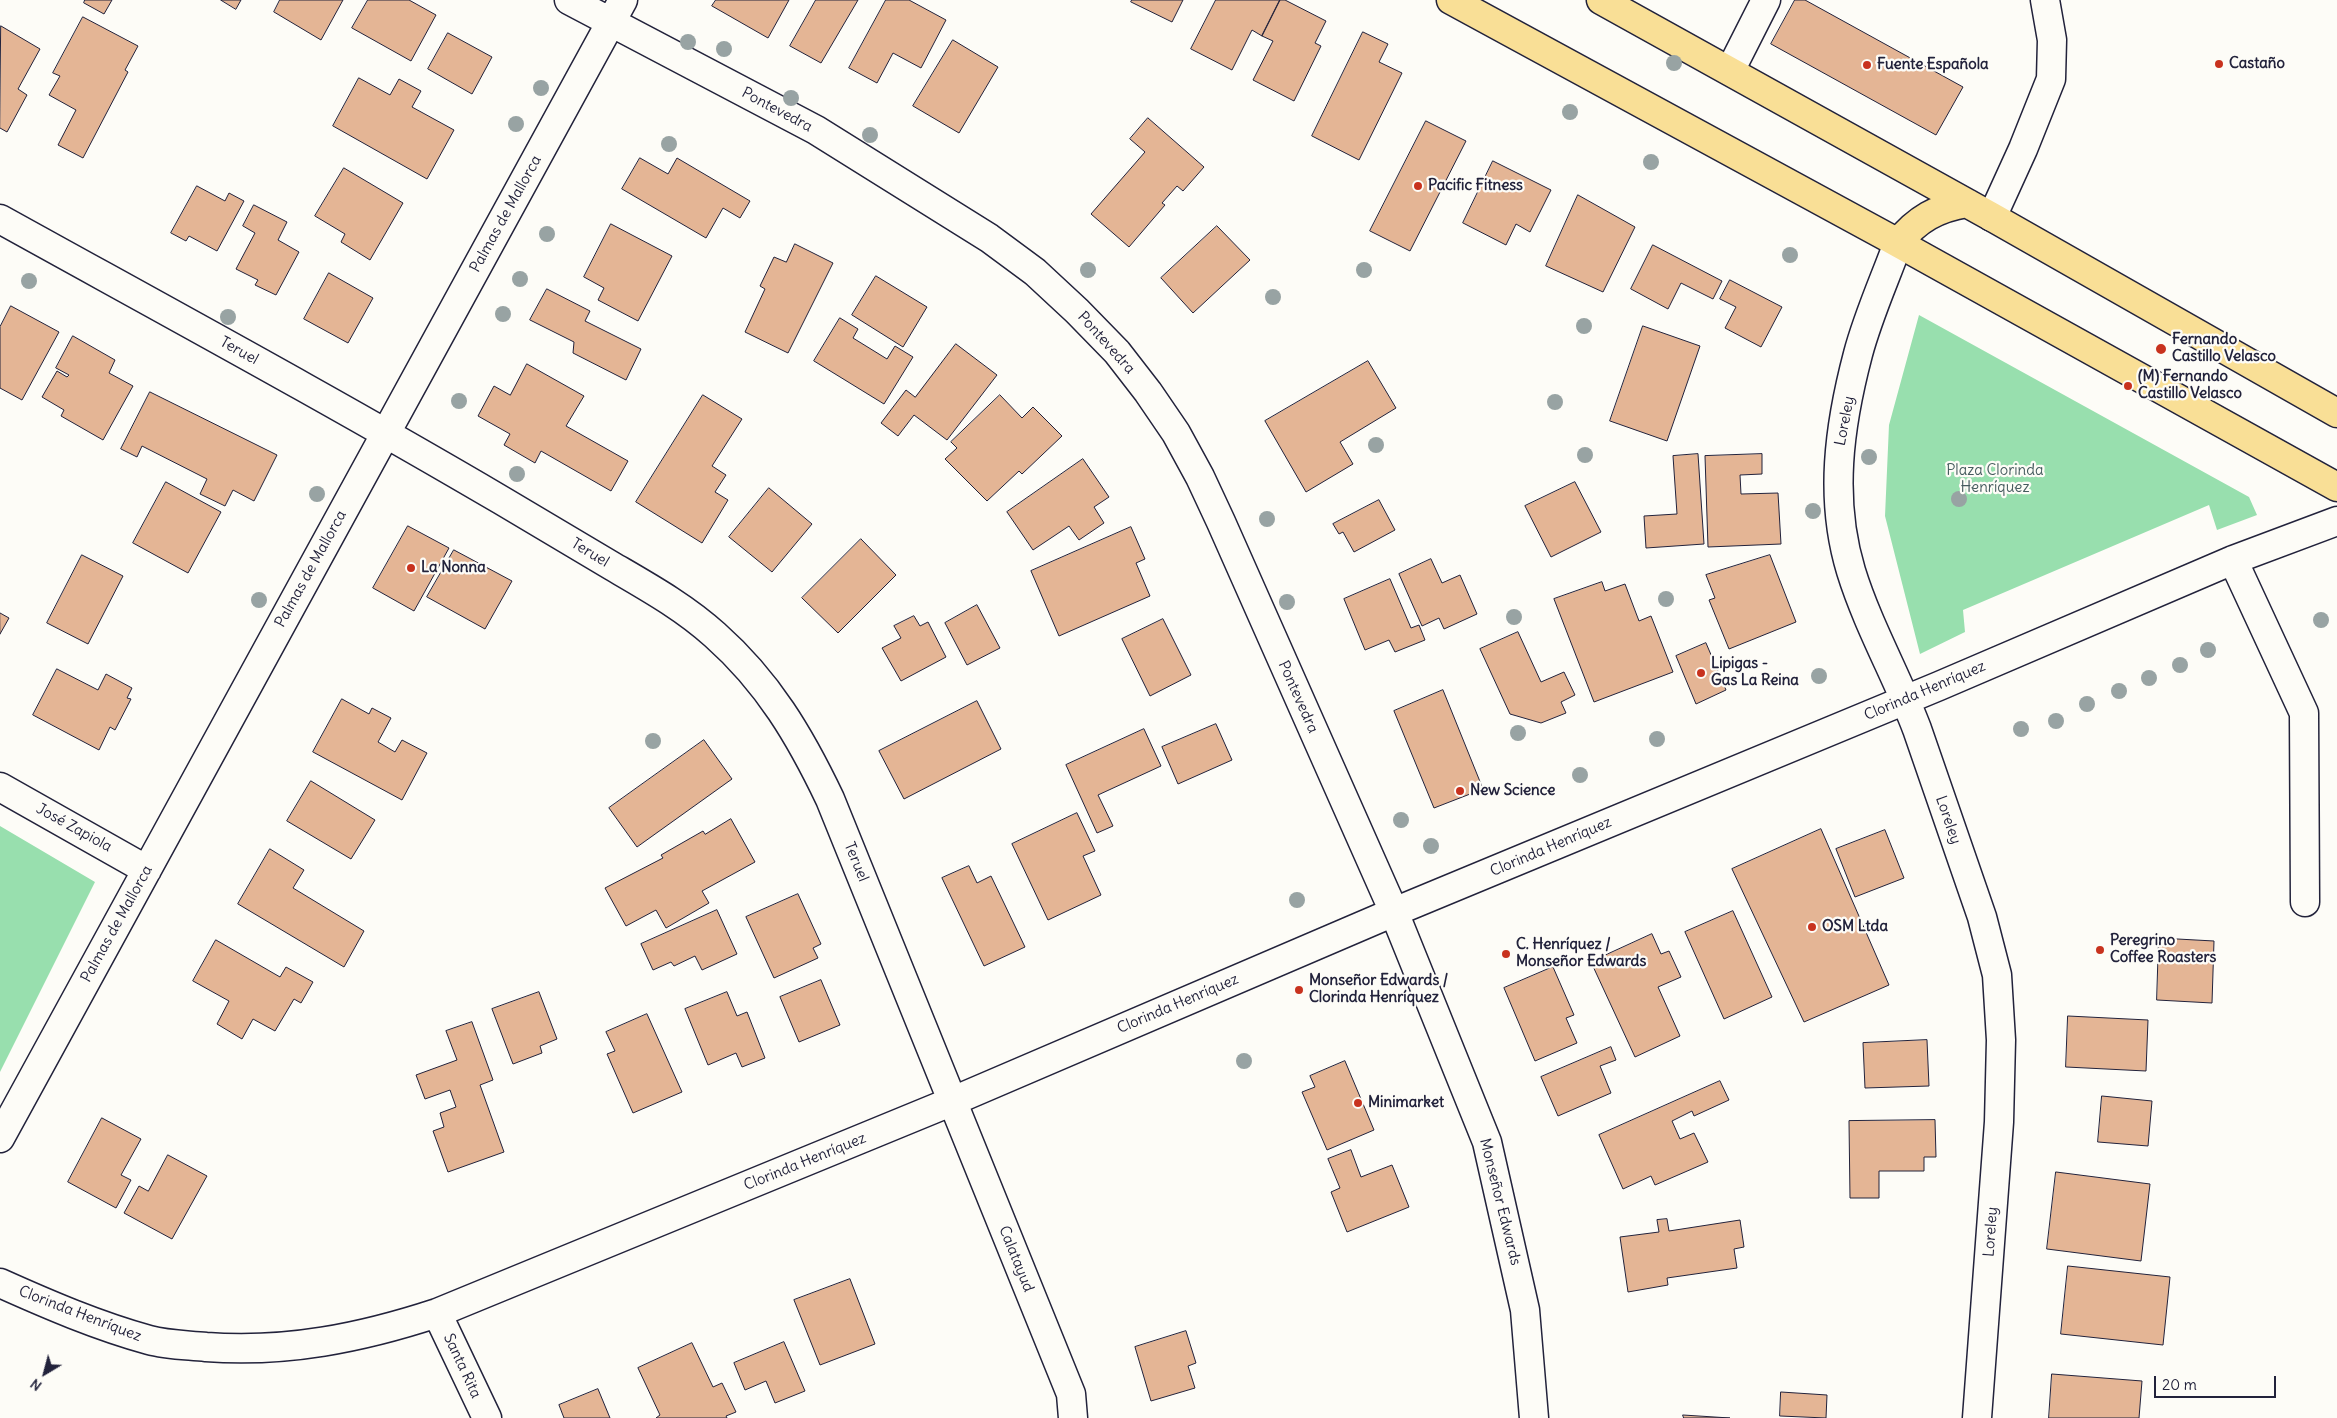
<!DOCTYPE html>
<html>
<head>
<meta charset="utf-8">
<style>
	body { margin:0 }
	#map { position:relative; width:2337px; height:1418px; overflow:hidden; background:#fdfcf7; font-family:Delius,sans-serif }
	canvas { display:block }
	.north { position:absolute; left:20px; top:1348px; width:50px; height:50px; -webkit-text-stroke:4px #fdfcf7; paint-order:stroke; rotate:217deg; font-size:14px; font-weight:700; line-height:20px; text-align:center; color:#22223b }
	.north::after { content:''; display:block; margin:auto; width:18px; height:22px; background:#22223b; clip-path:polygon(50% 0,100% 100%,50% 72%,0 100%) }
	.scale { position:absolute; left:2154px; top:1376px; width:122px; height:22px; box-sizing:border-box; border:2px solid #22223b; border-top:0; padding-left:6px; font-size:15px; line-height:18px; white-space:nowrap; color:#22223b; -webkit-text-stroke:4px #fdfcf7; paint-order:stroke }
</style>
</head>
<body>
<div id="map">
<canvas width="2337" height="1418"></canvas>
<div class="north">N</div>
<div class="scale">20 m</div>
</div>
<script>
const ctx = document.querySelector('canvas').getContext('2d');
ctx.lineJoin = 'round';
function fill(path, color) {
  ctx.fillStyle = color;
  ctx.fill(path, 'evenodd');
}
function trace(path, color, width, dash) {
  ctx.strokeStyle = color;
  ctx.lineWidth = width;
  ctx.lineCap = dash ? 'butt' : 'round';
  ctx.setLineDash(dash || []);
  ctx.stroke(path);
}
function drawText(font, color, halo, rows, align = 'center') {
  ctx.font = font + ' Delius,sans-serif';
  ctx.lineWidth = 4.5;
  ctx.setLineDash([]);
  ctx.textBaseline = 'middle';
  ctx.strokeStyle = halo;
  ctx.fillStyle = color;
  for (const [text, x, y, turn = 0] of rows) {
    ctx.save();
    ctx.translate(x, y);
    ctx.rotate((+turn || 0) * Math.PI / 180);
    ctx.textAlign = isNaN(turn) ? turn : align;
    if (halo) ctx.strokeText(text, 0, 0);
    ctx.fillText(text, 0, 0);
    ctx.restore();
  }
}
const green = new Path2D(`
	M1919,315L2249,497L2257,515L2217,530L2209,505L1963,610L1965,632L1920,654L1885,516L1889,425Z
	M0,826L95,882L0,1072Z`);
const building = new Path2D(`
	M85,0H112L104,14L84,3Z
	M221,0H241L236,9Z
	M280,0H343L321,40L274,12Z
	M368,0H409L436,15L411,61L352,28Z
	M716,0H789L768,38L712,6Z
	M816,0H858L821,63L790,46Z
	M886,0H909L946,20L921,68L893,53L877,83L849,68Z
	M1132,0H1183L1172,22L1131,2Z
	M1216,0H1280L1262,36L1252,30L1232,70L1191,49Z
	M1280,0H1285L1326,21L1315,43L1321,46L1294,101L1253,80L1273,41L1262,36Z
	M1795,0H1805L1963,87L1936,135L1771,44Z
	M83,17L138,46L125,70L128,72L83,158L58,145L76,110L49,95L60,76L53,73Z
	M1,26L40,49L18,89L27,95L7,132L0,128Z
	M1363,32L1388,44L1379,62L1402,73L1359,160L1312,136Z
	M448,33L492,57L472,94L428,69Z
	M953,40L998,67L959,133L913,106Z
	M359,78L390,95L399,79L421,91L412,107L454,130L427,179L333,126Z
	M1148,118L1204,167L1183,191L1177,186L1162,203L1165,205L1129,247L1091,214L1145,152L1130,139Z
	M1426,121L1466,141L1410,251L1370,231Z
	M640,158L668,174L677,158L750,201L740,218L723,208L706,238L622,189Z
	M1493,161L1551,190L1530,232L1516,224L1506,245L1463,223Z
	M344,168L403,203L370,260L341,242L345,234L315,216Z
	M197,186L225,201L229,193L244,201L217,251L189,236L186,241L171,233Z
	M1578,195L1635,227L1603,292L1546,266Z
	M254,205L287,222L278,240L299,252L276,295L255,285L258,280L236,269L255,233L243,226Z
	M611,224L672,256L638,321L598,300L604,288L584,277Z
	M1217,226L1250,260L1193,313L1161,278Z
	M795,244L833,263L788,353L745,332L765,289L760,286L774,257L786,262Z
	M1653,245L1722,281L1713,299L1681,283L1668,309L1631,289Z
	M329,273L373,298L348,343L304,319Z
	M876,276L927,307L903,347L852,315Z
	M1730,280L1782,307L1761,347L1725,328L1736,307L1720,299Z
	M547,289L590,311L585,321L641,349L626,380L573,353L574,342L530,320Z
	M11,306L59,332L22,400L0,388V327Z
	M840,318L858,329L853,338L887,359L895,346L913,357L884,404L814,361Z
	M1643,326L1700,346L1667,441L1610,421Z
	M73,336L115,360L109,373L133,386L103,440L61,416L64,410L42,397L57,371L67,377L69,375L56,368Z
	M956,344L997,375L947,440L914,415L898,436L881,423L906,390L915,397Z
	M1368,361L1396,408L1340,442L1353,464L1306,492L1265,421Z
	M527,364L584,396L566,426L628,461L611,491L541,451L535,463L504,445L510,434L478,416L494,386L510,395Z
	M150,392L277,455L254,501L233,490L225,506L200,494L207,479L142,446L137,457L121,449Z
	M703,395L742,419L712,466L726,475L715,492L728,500L702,543L636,502Z
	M1000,395L1022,418L1033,407L1062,436L1022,474L1019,471L987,501L945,459L957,448L951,442Z
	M1698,454L1704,544L1646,548L1644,516L1677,514L1673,456Z
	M1762,454V474L1740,475L1741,494L1778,493L1781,544L1708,547L1705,456Z
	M1083,459L1109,497L1094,507L1104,523L1079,540L1069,526L1033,550L1007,512Z
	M166,482L221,512L188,573L133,543Z
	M1575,482L1601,532L1551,557L1525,506Z
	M769,488L812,524L772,572L729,537Z
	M1379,500L1395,530L1354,552L1343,532L1339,534L1333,524Z
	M408,526L449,548L414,611L373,588Z
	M1131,527L1145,559L1136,563L1150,596L1059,636L1031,571Z
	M861,539L896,575L838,633L802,598Z
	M454,550L512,581L485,629L427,597Z
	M82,555L123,576L88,644L47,623Z
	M1770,555L1796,622L1729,649L1709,600L1715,598L1706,575Z
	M1431,559L1442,583L1460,575L1477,614L1444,629L1439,618L1422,626L1399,574Z
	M1390,579L1411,628L1419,625L1425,640L1395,652L1389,640L1365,650L1344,599Z
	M1602,582L1605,591L1625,584L1639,621L1651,616L1673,672L1594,702L1554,599Z
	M977,605L1000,648L967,665L945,623Z
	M0,613L9,618L0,634Z
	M914,616L920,626L928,622L946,657L901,681L882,648L901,638L894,626Z
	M1163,619L1191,675L1150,696L1122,639Z
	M1518,632L1541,682L1564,672L1575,695L1561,702L1566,713L1541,723L1510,714L1480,649Z
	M1706,643L1726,690L1696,704L1676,656Z
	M57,669L98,690L106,674L132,688L127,698L131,699L115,730L110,727L99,750L33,715Z
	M1443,690L1483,789L1434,808L1394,711Z
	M342,699L369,714L372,708L391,718L378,742L395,752L402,740L427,753L402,800L313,752Z
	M977,701L1001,749L904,799L879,751Z
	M1216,724L1232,760L1178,784L1162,747Z
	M1144,729L1161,766L1098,795L1113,826L1097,833L1066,765Z
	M704,740L732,779L637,847L609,808Z
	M311,781L375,820L351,859L287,821Z
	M1077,813L1095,851L1083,856L1101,895L1048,920L1012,844Z
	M731,819L755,862L702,891L709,903L666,928L656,910L626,926L605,888L663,858L661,855L703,831L705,834Z
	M1821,829L1889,985L1804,1022L1732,869Z
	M1885,830L1904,878L1855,897L1836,849Z
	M270,849L304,870L293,888L364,931L344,967L238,904Z
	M969,866L977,883L991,876L1025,947L984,966L942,878Z
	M798,894L821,944L813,948L818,958L774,978L746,917Z
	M717,910L737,954L702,970L695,956L674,966L671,962L653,970L641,944Z
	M1733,911L1772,997L1724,1019L1685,932Z
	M1652,934L1661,954L1669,951L1681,977L1658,987L1680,1036L1635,1057L1591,962Z
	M2159,938L2214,941L2212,1003L2157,1000Z
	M216,940L280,977L286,967L313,982L301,1003L294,999L275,1031L253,1019L242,1039L217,1024L229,1001L193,981Z
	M1553,967L1574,1015L1566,1018L1577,1043L1535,1061L1504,988Z
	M821,980L840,1025L799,1042L780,997Z
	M539,992L557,1039L540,1046L542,1053L513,1064L492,1009Z
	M727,992L737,1016L747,1012L765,1058L742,1067L736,1053L708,1065L685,1009Z
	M647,1014L682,1092L633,1113L607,1054L615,1051L606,1032Z
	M2068,1016L2148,1020L2146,1071L2066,1067Z
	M472,1022L493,1080L480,1085L504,1152L448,1172L433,1131L444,1127L440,1113L456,1107L450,1090L425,1099L416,1075L457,1060L446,1031Z
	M1927,1040L1929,1086L1865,1088L1863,1043Z
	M1611,1047L1616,1060L1600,1066L1611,1093L1558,1116L1541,1077Z
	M1345,1061L1374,1130L1327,1150L1302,1092L1315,1087L1310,1076Z
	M1720,1081L1729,1100L1694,1116L1692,1111L1672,1121L1680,1139L1694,1133L1708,1162L1655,1185L1651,1176L1623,1189L1599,1135Z
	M2102,1096L2152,1101L2148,1146L2098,1142Z
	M102,1118L141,1139L121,1175L131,1180L116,1208L68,1182Z
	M1935,1120L1936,1157H1924V1171H1879V1198H1850L1849,1121Z
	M1351,1150L1361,1177L1392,1165L1409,1207L1347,1232L1331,1192L1340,1188L1328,1159Z
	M168,1155L207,1176L172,1239L124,1213L139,1186L148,1191Z
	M2056,1172L2150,1184L2141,1261L2047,1249Z
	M1667,1219L1669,1231L1740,1220L1744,1247L1734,1249L1737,1268L1667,1278L1668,1285L1628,1292L1620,1237L1659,1232L1657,1220Z
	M2068,1266L2170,1277L2163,1345L2061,1334Z
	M850,1279L875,1344L820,1365L794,1300Z
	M1186,1331L1196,1363L1188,1366L1195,1388L1151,1401L1135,1347Z
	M784,1342L805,1391L775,1403L766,1381L745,1390L734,1363Z
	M692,1343L713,1387L722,1383L736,1412L726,1416L727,1418H656L660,1415L638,1368Z
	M2052,1374L2142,1381L2139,1418H2049Z
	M598,1389L610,1418H564L559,1405Z
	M1781,1392L1827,1395L1826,1418L1780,1416Z
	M1683,1415L1730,1418H1684Z`);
const minor = new Path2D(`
	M569,0L816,130L989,238L1035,272L1077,311L1117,352L1148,392L1176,433L1200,477L1221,522L1394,912L1487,1142L1525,1310L1534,1418
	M1730,71L1766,0
	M1992,217L2023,149L2051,79L2052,40L2045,0
	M0,219C168,312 336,403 501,500C538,522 575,544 612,566C648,587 684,607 715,635C768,682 800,736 830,799L1071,1394L1073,1418
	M1898,243C1885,279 1868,316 1858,354C1839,426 1829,499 1851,571C1868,626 1897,676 1917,729L1982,917L1997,975L2001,1040L1999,1122L1977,1418
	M2233,560L2304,713L2305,902
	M0,787L147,870
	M0,1138L623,0
	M0,1283C49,1305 98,1326 149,1340C167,1345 187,1345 206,1347C286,1353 361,1338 437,1313L953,1101L1394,912L1939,686L2233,560L2337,521
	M437,1313L487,1418`);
const major = new Path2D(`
	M1451,0L1889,238L2337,487
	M1601,0L1992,217L2337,413
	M1898,243C1917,219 1937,208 1967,203`);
const trees = [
	[688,42],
	[724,49],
	[1674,63],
	[541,88],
	[791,98],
	[1570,112],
	[516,124],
	[870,135],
	[669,144],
	[1651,162],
	[547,234],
	[1790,255],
	[1088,270],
	[1364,270],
	[520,279],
	[29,281],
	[1273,297],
	[503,314],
	[228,317],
	[1584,326],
	[459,401],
	[1555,402],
	[1376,445],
	[1585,455],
	[1869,457],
	[517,474],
	[317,494],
	[1959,499],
	[1813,511],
	[1267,519],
	[1666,599],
	[259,600],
	[1287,602],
	[1514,617],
	[2321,620],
	[2208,650],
	[2180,665],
	[1819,676],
	[2149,678],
	[2119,691],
	[2087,704],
	[2056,721],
	[2021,729],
	[1518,733],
	[1657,739],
	[653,741],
	[1580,775],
	[1401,820],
	[1431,846],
	[1297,900],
	[1244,1061]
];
const markers = [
	[2219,64,5,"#c8321e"],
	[1867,65,5,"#c8321e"],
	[1418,186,5,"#c8321e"],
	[2161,349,6,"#c8321e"],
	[2128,386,5,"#c8321e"],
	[411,568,5,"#c8321e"],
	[1701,673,5,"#c8321e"],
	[1460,791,5,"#c8321e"],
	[1812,927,5,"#c8321e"],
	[2100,950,5,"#c8321e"],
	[1506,954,5,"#c8321e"],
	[1299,990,5,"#c8321e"],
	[1358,1103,5,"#c8321e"]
];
const poiNames = [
	["Castaño",2229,64],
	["Fuente Española",1877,65],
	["Pacific Fitness",1428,186],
	["Fernando",2172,340],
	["Castillo Velasco",2172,357],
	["(M) Fernando",2138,377],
	["Castillo Velasco",2138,394],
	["La Nonna",421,568],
	["Lipigas -",1711,664],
	["Gas La Reina",1711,681],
	["New Science",1470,791],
	["OSM Ltda",1822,927],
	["Peregrino",2110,941],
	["Coffee Roasters",2110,958],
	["C. Henríquez /",1516,945],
	["Monseñor Edwards",1516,962],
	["Monseñor Edwards /",1309,981],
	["Clorinda Henríquez",1309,998],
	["Minimarket",1368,1103]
];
const streetNames = [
	["Pontevedra",777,110,28],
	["Palmas de Mallorca",506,214,-61],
	["Pontevedra",1106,343,48],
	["Teruel",239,351,29],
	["Loreley",1845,421,-79],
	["Teruel",590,553,31],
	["Palmas de Mallorca",311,569,-61],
	["Clorinda Henríquez",1925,691,-23],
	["Pontevedra",1298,697,66],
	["Loreley",1948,820,71],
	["José Zapiola",74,828,29],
	["Clorinda Henríquez",1551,847,-23],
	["Teruel",856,862,68],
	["Palmas de Mallorca",117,924,-61],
	["Clorinda Henríquez",1178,1004,-23],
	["Clorinda Henríquez",805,1162,-22],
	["Monseñor Edwards",1500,1202,76],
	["Loreley",1991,1232,-86],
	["Calatayud",1016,1259,68],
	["Clorinda Henríquez",80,1314,21],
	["Santa Rita",462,1366,65]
];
const parkNames = [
	["Plaza Clorinda",1995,471],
	["Henríquez",1995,488]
];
fill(green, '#98dfae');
fill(building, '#e4b595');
trace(building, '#22223b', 1);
trace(minor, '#22223b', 31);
trace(major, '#22223b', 31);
trace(minor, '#fdfcf7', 28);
trace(major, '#f9df96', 28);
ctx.fillStyle = '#98a3a3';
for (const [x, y] of trees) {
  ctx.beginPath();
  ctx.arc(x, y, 8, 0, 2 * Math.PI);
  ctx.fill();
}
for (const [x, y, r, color] of markers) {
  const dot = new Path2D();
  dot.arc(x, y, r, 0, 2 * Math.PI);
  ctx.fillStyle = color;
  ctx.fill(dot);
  trace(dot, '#fdfcf7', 2);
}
drawText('bold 15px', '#22223b', '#fdfcf7', poiNames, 'left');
drawText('15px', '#22223b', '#fdfcf7', streetNames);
drawText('15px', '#455b5e', '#fdfcf7', parkNames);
</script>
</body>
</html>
